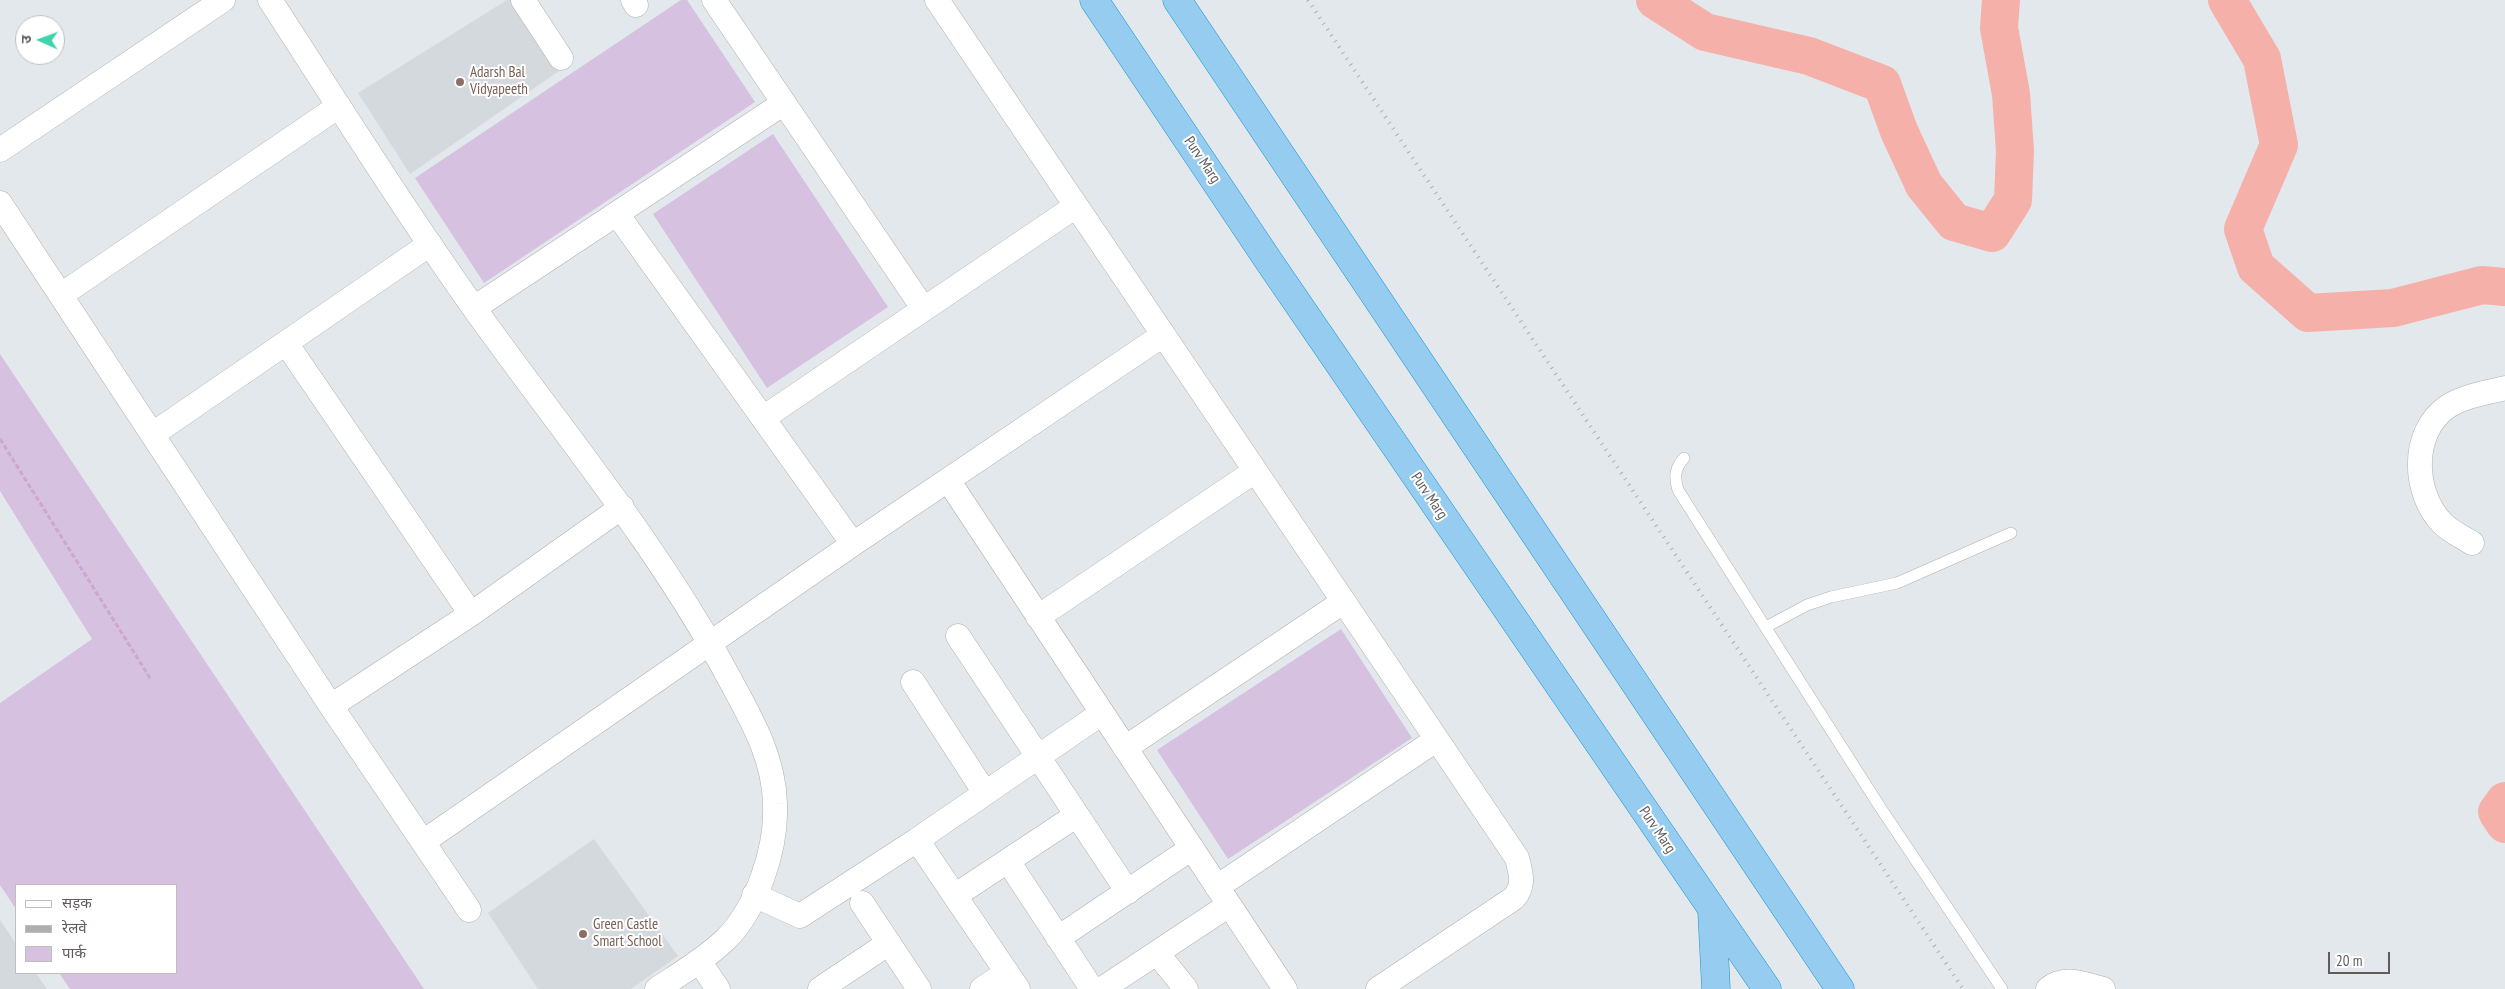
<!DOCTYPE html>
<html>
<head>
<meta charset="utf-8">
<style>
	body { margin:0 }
	#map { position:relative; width:2505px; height:989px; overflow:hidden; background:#e2e8eb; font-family:"PT Sans Narrow","Noto Sans Devanagari",sans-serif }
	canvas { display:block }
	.legend { position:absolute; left:15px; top:884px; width:162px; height:90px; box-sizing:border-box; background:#fff; border:1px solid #c0bebd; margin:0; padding:6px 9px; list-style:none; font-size:15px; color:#615c5b }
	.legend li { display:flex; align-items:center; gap:10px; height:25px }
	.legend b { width:25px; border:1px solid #c0bebd }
	.north { position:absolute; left:15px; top:15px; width:50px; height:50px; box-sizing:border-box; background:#fff; border:1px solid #c0bebd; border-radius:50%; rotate:272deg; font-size:14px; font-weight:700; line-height:20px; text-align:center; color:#615c5b }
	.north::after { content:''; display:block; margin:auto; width:18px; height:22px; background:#3fd4ac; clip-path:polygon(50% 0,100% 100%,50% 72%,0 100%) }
	.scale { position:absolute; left:2328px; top:952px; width:62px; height:22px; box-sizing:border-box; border:2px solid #615c5b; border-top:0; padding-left:6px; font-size:15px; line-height:18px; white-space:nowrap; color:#615c5b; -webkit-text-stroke:4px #fff; paint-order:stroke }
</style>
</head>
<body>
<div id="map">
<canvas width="2505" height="989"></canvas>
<ul class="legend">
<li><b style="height:6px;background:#fff"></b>सड़क</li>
<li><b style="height:6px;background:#afaeae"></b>रेलवे</li>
<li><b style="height:14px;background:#d6c1e1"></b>पार्क</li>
</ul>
<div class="north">उ</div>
<div class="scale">20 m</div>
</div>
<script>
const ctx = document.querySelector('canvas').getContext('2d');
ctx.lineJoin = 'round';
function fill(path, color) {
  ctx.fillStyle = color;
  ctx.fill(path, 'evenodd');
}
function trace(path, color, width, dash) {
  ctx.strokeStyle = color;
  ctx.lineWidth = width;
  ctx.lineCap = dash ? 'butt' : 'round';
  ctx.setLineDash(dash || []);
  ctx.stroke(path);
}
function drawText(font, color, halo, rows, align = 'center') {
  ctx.font = font + ' "PT Sans Narrow",sans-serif';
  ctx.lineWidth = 4;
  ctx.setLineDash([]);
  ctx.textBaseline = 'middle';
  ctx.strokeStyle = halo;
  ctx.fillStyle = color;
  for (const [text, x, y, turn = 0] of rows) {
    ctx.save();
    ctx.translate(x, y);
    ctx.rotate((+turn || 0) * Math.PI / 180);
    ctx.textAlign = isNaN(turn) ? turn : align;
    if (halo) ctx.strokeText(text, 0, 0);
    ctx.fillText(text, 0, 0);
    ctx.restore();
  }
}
const education = new Path2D(`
	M507,0H513L559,71L410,174L358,93Z
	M594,839L678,956L631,989H538L488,913Z
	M0,920L16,944V973H36L47,989H0Z`);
const green = new Path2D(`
	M681,0H687L755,102L484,283L415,178Z
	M773,134L888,307L767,388L653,214Z
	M0,354L424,989H70L59,973H176V885H16V909L0,885V703L92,639L0,491Z
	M1341,629L1412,738L1228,859L1157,750Z`);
const river = new Path2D(`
	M1655,0L1705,32L1809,56L1882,84L1899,131L1924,185L1954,222L1992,233L2013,200L2015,151L2011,94L1999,28L2001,0
	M2227,0L2262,59L2279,145L2243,229L2256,267L2308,313L2393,308L2482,285L2505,287
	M2505,801L2497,812L2505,824`);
const path = new Path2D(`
	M0,439L150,678`);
const lane = new Path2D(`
	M1684,458C1675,468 1674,477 1678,490L1880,807L2002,989
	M1766,627L1807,605L1831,597L1897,583L2011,533`);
const street = new Path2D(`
	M270,0C337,103 403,208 474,308C561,430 657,544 728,676C750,717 774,756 775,804C777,848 757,909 725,940C705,959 680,974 657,989
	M523,0L561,58
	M633,0L636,5
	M714,0L923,308
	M937,0L1517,858C1521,874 1525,885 1514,898L1378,989
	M0,150L223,0
	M0,203L331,706L469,910
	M617,214L853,544
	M61,295L339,106
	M474,308L784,103
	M286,343L471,614
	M763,418L1076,206
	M153,434L430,244
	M948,480L1285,989
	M2472,543C2463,537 2451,532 2443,524C2413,494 2410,433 2447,407C2463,396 2486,393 2505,388
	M1038,617L1255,471
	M958,636L1128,892
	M913,682L985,793
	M331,706L471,614L622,507
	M1125,748L1343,602
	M917,840L1018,989
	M423,842L853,544L1163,335
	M1008,861L1092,989
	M1217,887L1436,740
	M754,895L800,916L917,840L1102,713
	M956,895L1077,815
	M862,903L919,989
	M1058,938L1192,848
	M1157,953L1186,989
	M699,961L718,989
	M820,989L889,943
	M982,989L1007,972
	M1102,989L1229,905
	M2048,989C2065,975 2083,984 2103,989`);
const highway = new Path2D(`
	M1094,0L1268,260L1767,989
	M1177,0L1840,989
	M1712,911L1716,989`);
const rail = new Path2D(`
	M1308,0L1963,989`);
const markers = [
	[460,82,5,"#8d6e63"],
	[583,934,5,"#8d6e63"]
];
const educationNames = [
	["Adarsh Bal",470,73],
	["Vidyapeeth",470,90],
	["Green Castle",593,925],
	["Smart School",593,942]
];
const streetNames = [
	["Purv Marg",1202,160,56],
	["Purv Marg",1429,496,56],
	["Purv Marg",1657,830,56]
];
fill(education, '#d4d9de');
fill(green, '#d6c1e1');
trace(river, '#f5b0a9', 38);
trace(lane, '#b3afae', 12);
trace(street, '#b3afae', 25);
trace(highway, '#1a95d4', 29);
trace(path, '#cda6d1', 3, [5, 2.5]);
trace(lane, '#fff', 11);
trace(street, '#fff', 24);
trace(highway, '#95ccf0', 28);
trace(rail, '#afaeae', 4, [1, 6]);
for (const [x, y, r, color] of markers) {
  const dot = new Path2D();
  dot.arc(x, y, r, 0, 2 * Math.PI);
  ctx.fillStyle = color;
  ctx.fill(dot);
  trace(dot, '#fff', 2);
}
drawText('15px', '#785e54', '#fff', educationNames, 'left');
drawText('15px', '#615c5b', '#fff', streetNames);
</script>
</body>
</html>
